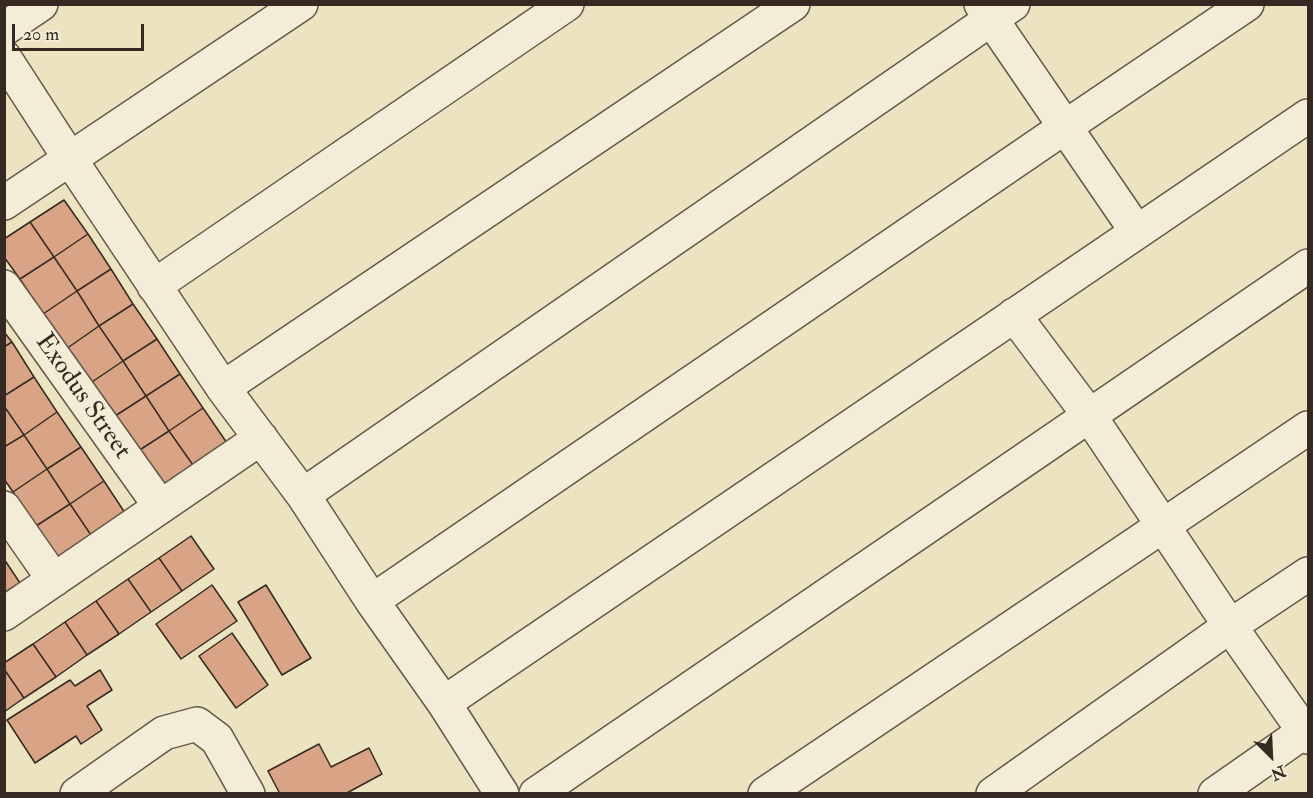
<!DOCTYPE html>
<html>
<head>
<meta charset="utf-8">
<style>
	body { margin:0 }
	#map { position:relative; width:1313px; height:798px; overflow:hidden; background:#ece3c1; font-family:"IM FELL Double Pica",serif }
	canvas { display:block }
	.frame { position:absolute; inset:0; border:6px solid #352921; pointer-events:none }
	.north { position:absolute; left:1241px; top:726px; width:60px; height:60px; -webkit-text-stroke:4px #f3edd7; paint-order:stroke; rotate:156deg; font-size:16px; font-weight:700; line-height:24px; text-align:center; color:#352921 }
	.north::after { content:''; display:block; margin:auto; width:21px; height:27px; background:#352921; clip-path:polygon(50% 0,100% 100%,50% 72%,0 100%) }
	.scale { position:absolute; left:12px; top:24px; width:132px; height:27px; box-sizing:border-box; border:3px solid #352921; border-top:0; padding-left:8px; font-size:18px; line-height:21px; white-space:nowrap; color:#352921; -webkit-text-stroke:4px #f3edd7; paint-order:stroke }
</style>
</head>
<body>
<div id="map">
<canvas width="1313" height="798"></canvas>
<div class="frame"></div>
<div class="north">N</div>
<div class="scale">20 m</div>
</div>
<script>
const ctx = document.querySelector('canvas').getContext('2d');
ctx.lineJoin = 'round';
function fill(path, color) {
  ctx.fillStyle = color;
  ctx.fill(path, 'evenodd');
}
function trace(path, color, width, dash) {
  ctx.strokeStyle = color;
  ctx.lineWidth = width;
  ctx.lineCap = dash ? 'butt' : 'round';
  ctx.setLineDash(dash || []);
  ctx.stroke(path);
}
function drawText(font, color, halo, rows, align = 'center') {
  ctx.font = font + ' "IM FELL Double Pica",serif';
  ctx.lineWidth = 4.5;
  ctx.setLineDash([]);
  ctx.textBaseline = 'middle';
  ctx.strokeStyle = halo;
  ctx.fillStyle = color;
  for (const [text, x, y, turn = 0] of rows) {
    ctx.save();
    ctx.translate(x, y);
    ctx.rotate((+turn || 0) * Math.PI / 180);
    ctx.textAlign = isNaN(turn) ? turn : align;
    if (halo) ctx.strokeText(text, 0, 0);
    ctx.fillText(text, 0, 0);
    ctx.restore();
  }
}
const building = new Path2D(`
	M64,200L88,234L54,257L30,222Z
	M30,222L54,257L20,279L4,257V239Z
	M88,234L111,269L77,291L54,257Z
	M54,257L77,291L43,314L20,279Z
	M111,269L133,304L99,326L77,291Z
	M77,291L99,326L66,349L43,314Z
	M133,304L157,339L123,361L99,326Z
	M99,326L123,361L89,384L66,349Z
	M4,332L12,342L4,347Z
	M157,339L180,374L146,396L123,361Z
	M12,342L34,377L4,396V347Z
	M123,361L146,396L112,418L89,384Z
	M180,374L203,408L169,431L146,396Z
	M34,377L57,412L24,435L4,406V396Z
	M146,396L169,431L135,453L112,418Z
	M4,406L24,435L4,447Z
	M203,408L227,443L193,465L169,431Z
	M57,412L81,447L47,469L24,435Z
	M169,431L193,465L159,488L135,453Z
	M24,435L47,469L13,492L4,479V447Z
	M81,447L104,481L70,504L47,469Z
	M47,469L70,504L36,526L13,492Z
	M104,481L127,516L93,538L70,504Z
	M70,504L93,538L59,561L36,526Z
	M191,536L214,569L182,591L159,558Z
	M159,558L182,591L151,612L128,579Z
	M4,559L20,583L4,593Z
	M128,579L151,612L119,634L96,601Z
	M212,585L237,621L181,659L156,624Z
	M266,585L311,658L282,675L238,602Z
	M96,601L119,634L87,655L65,622Z
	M65,622L87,655L56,677L33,644Z
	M232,633L268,685L236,708L199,656Z
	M33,644L56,677L24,698L4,669V663Z
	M4,669L24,698L4,712Z
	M100,670L112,690L87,706L102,730L81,744L76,736L35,763L7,720L70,680L75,686Z
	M319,744L331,767L369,748L382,774L345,794H280L268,771Z`);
const street = new Path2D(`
	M981,4L1137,232
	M4,29L41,4
	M4,57L70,159L223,388L303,495L372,601L444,703L502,794
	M4,203L301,4
	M154,286L567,4
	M4,287L160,506
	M1014,315L1089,415L1230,626L1308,737
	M223,388L793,4
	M303,495L1013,4
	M4,508L54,580
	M372,601L1065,127L1247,4
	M4,614L261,438
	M444,703L1308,116
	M77,794L164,733L197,724L217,739L248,794
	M536,794L1308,266
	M765,794L1308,428
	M993,794L1230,626L1308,574
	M1215,794L1308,729`);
const streetNames = [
	["Exodus Street",82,397,55]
];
fill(building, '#d8a485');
trace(building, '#352921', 1.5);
trace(street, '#635849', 36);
trace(street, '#f3edd7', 33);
drawText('26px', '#352921', '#f3edd7', streetNames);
</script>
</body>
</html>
